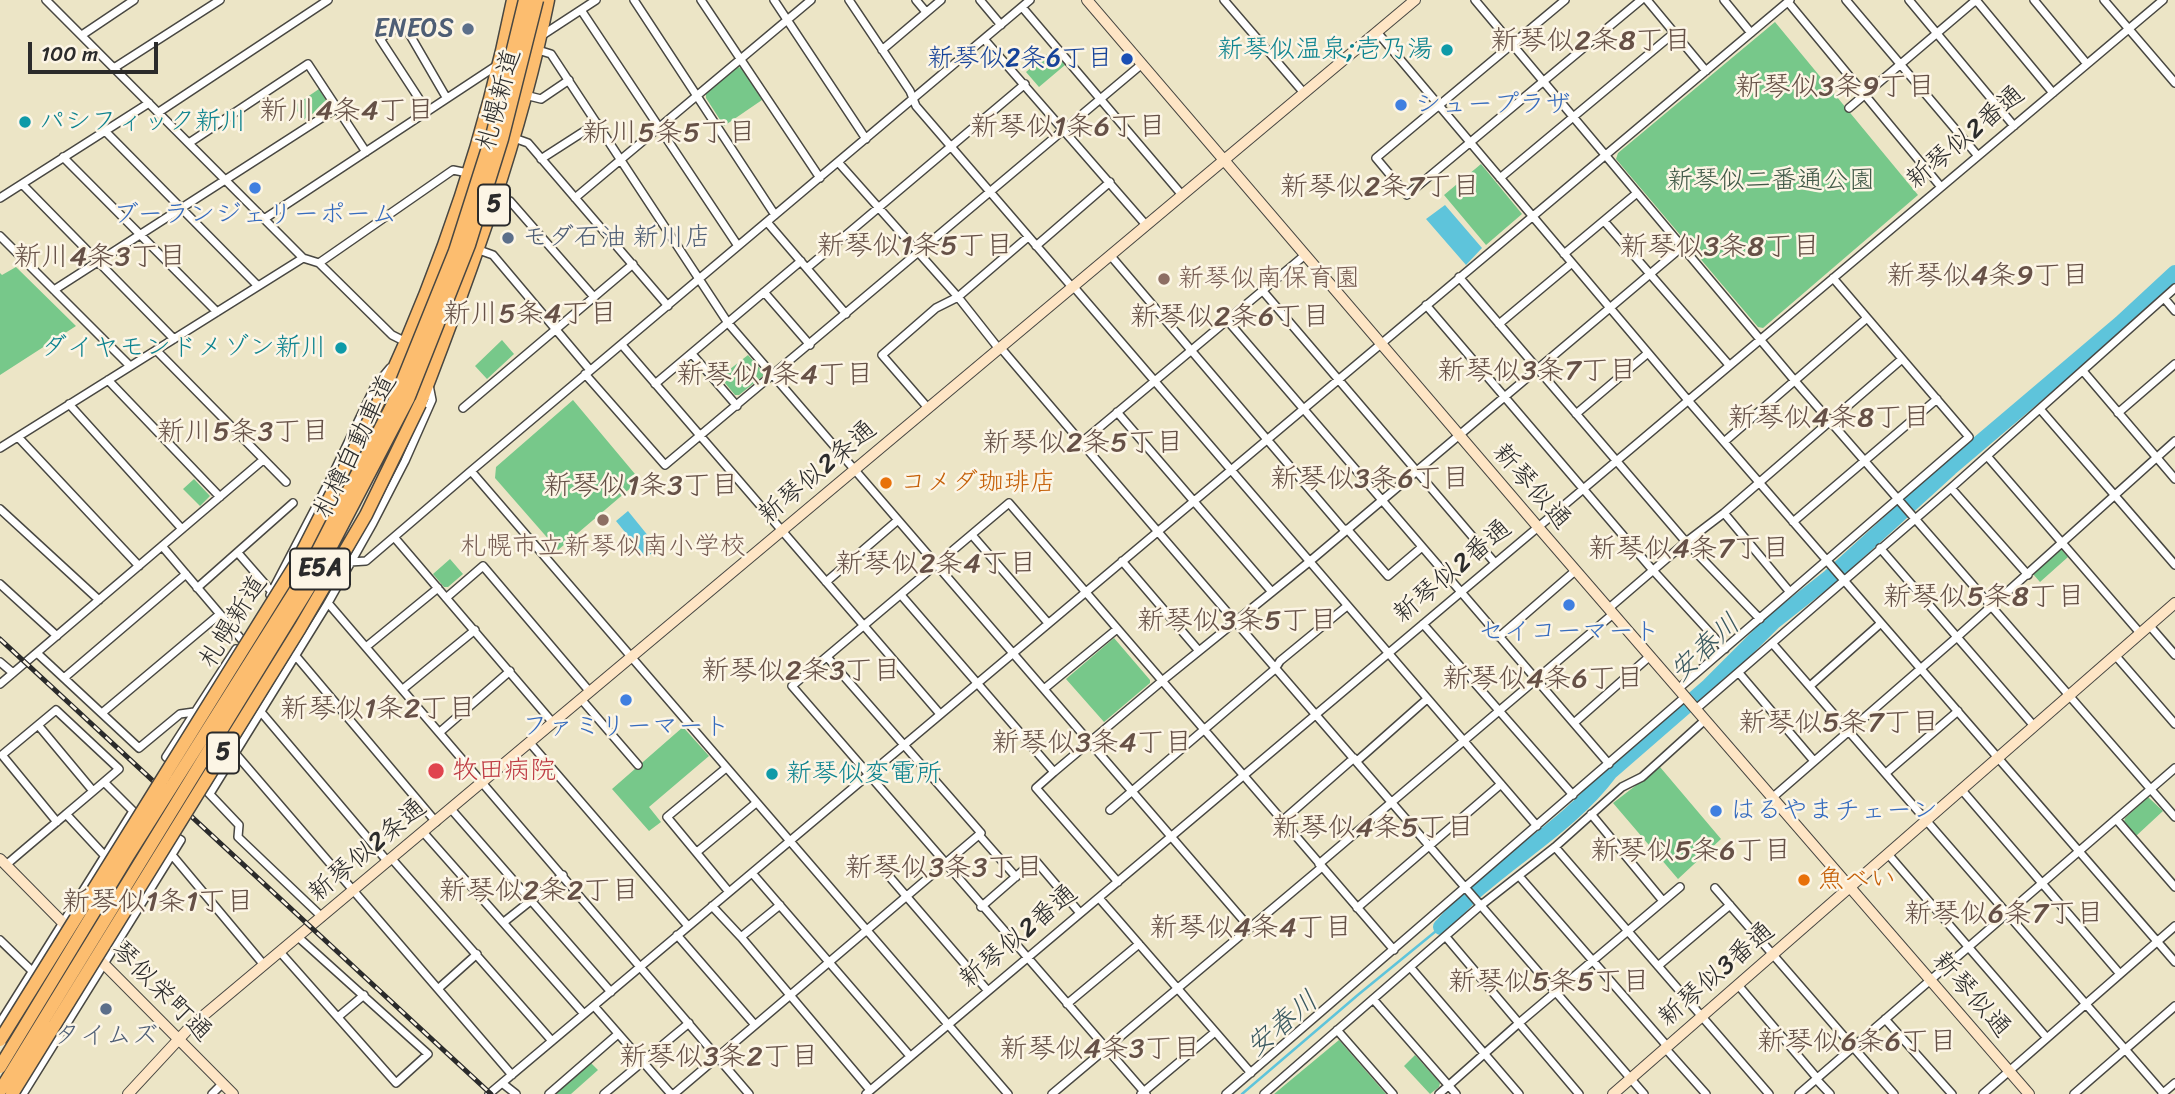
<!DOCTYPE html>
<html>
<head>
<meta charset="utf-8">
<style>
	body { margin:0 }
	#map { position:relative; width:2175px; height:1094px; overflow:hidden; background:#ece5c6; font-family:Sriracha,sans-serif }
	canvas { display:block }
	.scale { position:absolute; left:28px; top:42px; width:130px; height:32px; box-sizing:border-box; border:4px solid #2b2b2b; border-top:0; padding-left:9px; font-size:21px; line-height:24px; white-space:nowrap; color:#2b2b2b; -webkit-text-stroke:5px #fcf5e5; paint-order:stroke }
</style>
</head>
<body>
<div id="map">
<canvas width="2175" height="1094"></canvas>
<div class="scale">100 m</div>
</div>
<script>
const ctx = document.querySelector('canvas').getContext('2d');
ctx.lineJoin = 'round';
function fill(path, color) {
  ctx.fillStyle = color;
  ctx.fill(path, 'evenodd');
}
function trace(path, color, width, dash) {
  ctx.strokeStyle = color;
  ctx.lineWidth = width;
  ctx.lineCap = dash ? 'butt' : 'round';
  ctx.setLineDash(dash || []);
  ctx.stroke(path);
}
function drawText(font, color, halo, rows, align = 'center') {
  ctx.font = font + ' Sriracha,"Klee One",sans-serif';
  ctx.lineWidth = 5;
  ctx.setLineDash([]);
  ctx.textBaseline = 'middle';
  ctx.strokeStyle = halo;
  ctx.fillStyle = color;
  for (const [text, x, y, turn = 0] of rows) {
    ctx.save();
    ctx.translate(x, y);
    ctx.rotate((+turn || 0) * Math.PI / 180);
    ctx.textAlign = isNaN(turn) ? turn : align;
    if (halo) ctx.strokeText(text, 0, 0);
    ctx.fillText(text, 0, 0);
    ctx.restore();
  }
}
const green = new Path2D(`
	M1775,22L1918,195L1763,328L1758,327L1616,159L1618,153Z
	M1053,49L1065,65L1039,87L1026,72Z
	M738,67L742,68L762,100L724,126L706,98V93Z
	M319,89L327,102L326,105L303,120L294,106Z
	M1481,164L1522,214L1486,245L1444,195Z
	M16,267L76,326L0,375V273L2,275Z
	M502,340L514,354L487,379L475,366Z
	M748,355L763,372V376L739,395H735L720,377Z
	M573,400L640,480L558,550L495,478L496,467Z
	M194,479L210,496L200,506L183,489Z
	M2060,548L2068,557L2040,582L2033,574Z
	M450,559L463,574L448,587H444L433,574Z
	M1114,638L1150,680V683L1104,722L1066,679Z
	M683,727L709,756L649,807L661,822L649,831L612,789Z
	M1660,767L1721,839L1678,879L1613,803Z
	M2148,797L2163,811L2136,836L2124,822L2125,818Z
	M1339,1040L1386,1094H1274Z
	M1415,1055L1440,1083L1439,1087L1430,1094L1404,1066Z
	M591,1063L598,1070L571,1094H554Z`);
const water = new Path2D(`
	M1445,205L1482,248L1466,265L1426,219Z
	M628,511L658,548L646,558L616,521Z`);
const stream = new Path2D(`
	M1242,1094L1359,994L1441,927`);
const river = new Path2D(`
	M1441,927C1453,914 1465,900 1479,888C1523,850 1575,819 1610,772L1709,686L1773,622L1830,577L1950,468L2121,323L2175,273`);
const street = new Path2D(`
	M634,0L775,215
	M701,0L820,178
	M774,0L866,139
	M849,0L910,91L916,106L1072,287
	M916,0L926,12
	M980,0L1001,25
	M1224,0L1304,93
	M1475,0L1795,381L2175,817
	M1565,0L1376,158L1407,195L1641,0
	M1647,0L1706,71
	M1724,0L1751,33
	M1846,0L1978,156
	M1909,0L2014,126
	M1976,0L2053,93
	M2034,0L2087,64
	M2104,0L2175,83
	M1788,2L1941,187
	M1022,7L1182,195
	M581,10L738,246
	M1377,32L1692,405L2175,962
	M82,35L134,0
	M541,36L596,0
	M984,39L1146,225
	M538,50L551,54L728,323L1250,928
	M882,50L941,0
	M114,68L220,0
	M525,95L541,99L569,80
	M1849,108L1976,0
	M427,111L380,39L403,23L446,97
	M159,112L328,0
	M105,131L258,286
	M514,138L528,143L668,306
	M189,143L308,64L366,152
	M63,157L217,312
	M541,159L597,123
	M838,162L958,297L999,349
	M1500,178L1674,33
	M22,184L174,339
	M497,197L510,201L594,297
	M0,198L149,103
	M575,198L811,0
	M264,219L499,64
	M1604,221L1729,365
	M767,222L846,314
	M0,236L130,366
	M1036,246L1110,182
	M479,250L493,255L590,370
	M1564,254L1637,193
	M1110,255L1345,531
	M303,258L319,263L392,335L406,342
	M319,263L453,170L468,173
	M807,268L1025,84
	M1459,277L1686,542L1760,619
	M1073,286L1537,826
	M54,290L337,108
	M1262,290L1495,563
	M764,292L810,345
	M2164,298L2175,311
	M1426,305L1650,567L1725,649
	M1227,320L1609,764
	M1499,324L1572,263
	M622,345L940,714
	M1000,347C1213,598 1429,845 1644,1094
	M156,350L286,482
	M692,354L737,406
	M2083,371L2175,479
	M585,374L665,465L1142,64
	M108,380L220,497
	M655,384L801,261
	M69,404L182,529
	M463,408L633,264
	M928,408L882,355L936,308L958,297L1028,237
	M2040,409L2175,565
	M1117,412L1272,592
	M2118,413L2175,364
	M1576,414L1648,353
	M18,437L139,566
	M1082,442L1305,255
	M1724,442L1867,318
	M0,448L303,258L46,0
	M1987,456L2140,633
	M1951,488L2028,575
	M0,509L99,600
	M1724,513L1789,591
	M1793,522L1937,399
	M1347,529L1388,576L1422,547
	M972,535L1048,623
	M394,537L553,723
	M162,546L242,640
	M1880,548L2034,726
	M238,553L272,592
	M1122,561L1199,651
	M350,562L366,561L471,471
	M826,582L898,520
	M0,584L57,636
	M197,588L293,503
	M270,595L333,474L375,386L390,368
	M901,595L1054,772L1162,681L1309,562L1682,247
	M446,598L483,566L590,692
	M328,603L749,1094
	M1608,609L1686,542L1724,513L1902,359
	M1423,624L1573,795
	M2149,625L2175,655
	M1499,637L1575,571
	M1772,643L2164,1094
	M366,647L438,588
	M37,653L139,748L180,714L194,712
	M295,655L436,822
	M2115,655L2175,724
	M0,662L13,673
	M1739,673L1814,761
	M64,678L186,574
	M0,684L263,460
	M1810,686L1881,623
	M403,689L475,630
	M1044,689L1117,629
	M1678,689L1969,437L1833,278
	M581,699L638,765
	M1696,709L1951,488L2175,288
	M261,712L388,862
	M102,713L220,614
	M1574,723L1650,656
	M38,725L93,791
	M440,732L510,671
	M530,743L688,926
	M235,753L512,1075
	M1357,761L1427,699
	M173,763L166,757L236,649
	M726,768L667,817L729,892
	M1054,772L1036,788L1118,882
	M1886,773L1958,711
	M202,786L239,825L238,837L322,917
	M1961,789L2120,974
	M211,792L328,603L373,523L405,461L432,400L429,385
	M1772,798L1956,638L2175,441
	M451,809L611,992
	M1110,810L1275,669L1280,661L1347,606
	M66,814L104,855
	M1591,814L1663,901
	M2116,819L2175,887
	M1282,821L1354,758
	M423,832L584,1014
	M979,835L1016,877
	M1555,847L1769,1094
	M697,852L756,803
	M1888,854L2047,1038
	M172,855L264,965
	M392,859L552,1041
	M1319,864L1613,614
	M6,865C43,833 81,802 119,769L56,710L2,755L57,822
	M882,868L988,991
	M752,873L910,1056
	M1519,876L1667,1046
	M1715,888L1894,1094
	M1099,898L1251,1073
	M712,906L741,937L870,1090
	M981,907L1035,860L1080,913
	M1357,908L1501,784
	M504,922L563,875
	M677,935L755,1025
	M741,937L780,905
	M1446,937L1579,1094
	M0,940L32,971
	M280,952L396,1083L428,1054L298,937
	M1658,966L1730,905
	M1411,968L1519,1094
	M1738,985L1817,1078
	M439,988L477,954
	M1373,999L1456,1094
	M1067,1004L1139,944
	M594,1006L671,1094
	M338,1017L364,995
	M1885,1019L1952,1094
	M0,1023L133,811
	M1337,1030L1393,1094
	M1665,1048L1706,1094
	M1816,1079L1830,1094
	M502,1083L516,1094
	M23,1094L181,840L133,811L104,782
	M212,1094L223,1083
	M489,1094L1790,0
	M549,1094L618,1034
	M604,1094L689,1023
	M674,1094L981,833L827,657
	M866,1094L2163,0
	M1008,1094L471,471L1030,0
	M1052,1094L1322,867
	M1141,1094L1215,1032
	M1146,1094L792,686L1009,503L1394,950
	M1226,1094L1685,697
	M1264,1094L1480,906L1555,847L1622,787L1642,777L1705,720
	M1439,1094L1519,1023L1680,887
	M1799,1094L2175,768
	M1983,1094L2175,926
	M2074,1094L2175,1006
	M2162,1094L2175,1083`);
const secondary = new Path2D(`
	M1087,0L1538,527L2029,1094
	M0,859L74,934
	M94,954L233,1094
	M128,1094L191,1026L1415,0
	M1613,1094L2175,603`);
const highway = new Path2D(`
	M384,391C441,267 486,135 513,0
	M420,404C471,272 520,139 548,0`);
const rail = new Path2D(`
	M0,639L491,1094`);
const highwayBridge = new Path2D(`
	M0,1040L296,564L384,391
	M0,1067L128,856L307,572L394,402L455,251L493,132L525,0
	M0,1091L314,579L408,399L469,245L502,139L537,0
	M12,1094L300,628L366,515L420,404`);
const markers = [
	[468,29,7,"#5c6f8a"],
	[1447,50,7,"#0f9aa8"],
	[1127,59,7,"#1a4fb4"],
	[1401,105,7,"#3f7fe0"],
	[25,122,7,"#0f9aa8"],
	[255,188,7,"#3f7fe0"],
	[508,238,7,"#5c6f8a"],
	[1164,279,7,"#8d6e63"],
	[341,348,7,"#0f9aa8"],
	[886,483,7,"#e8710a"],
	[603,520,7,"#8d6e63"],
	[1569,605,7,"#3f7fe0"],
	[626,700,7,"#3f7fe0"],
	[436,771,9,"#e0444e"],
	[772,774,7,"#0f9aa8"],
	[1716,811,7,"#3f7fe0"],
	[1804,880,7,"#e8710a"],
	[106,1009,7,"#5c6f8a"]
];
const shields = [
	[494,205,32],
	[320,569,60],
	[223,753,32]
];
const shieldNames = [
	["5",494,205],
	["E5A",320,569],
	["5",223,753]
];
const serviceNames = [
	["ENEOS",454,29],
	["モダ石油 新川店",522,238,"left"],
	["タイムズ",106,1036,"center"]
];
const cultureNames = [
	["新琴似温泉;壱乃湯",1433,50],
	["パシフィック新川",39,122,"left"],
	["ダイヤモンドメゾン新川",327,348],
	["新琴似変電所",786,774,"left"]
];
const transitNames = [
	["新琴似2条6丁目",1113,59]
];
const streetNames = [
	["札幌新道",500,100,-75],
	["新琴似2番通",1966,138,-40],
	["札樽自動車道",356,447,-64],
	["新琴似2条通",818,473,-40],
	["新琴似通",1531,487,49],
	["新琴似2番通",1453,572,-40],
	["札幌新道",234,622,-58],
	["新琴似2条通",368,851,-40],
	["新琴似2番通",1019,937,-40],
	["新琴似3番通",1717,975,-41],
	["琴似栄町通",161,992,45],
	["新琴似通",1971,995,49]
];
const shopNames = [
	["シュープラザ",1415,105,"left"],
	["ブーランジェリーポーム",255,215],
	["セイコーマート",1569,632],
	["ファミリーマート",626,727],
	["はるやまチェーン",1730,811,"left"]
];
const parkNames = [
	["新琴似二番通公園",1771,181]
];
const educationNames = [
	["新琴似南保育園",1178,279],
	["札幌市立新琴似南小学校",603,547,"center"]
];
const foodNames = [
	["コメダ珈琲店",900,483],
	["魚べい",1818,880]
];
const healthNames = [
	["牧田病院",452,771]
];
const neighbourhoodNames = [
	["新琴似2条8丁目",1591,42],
	["新琴似3条9丁目",1835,88],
	["新川4条4丁目",347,112],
	["新琴似1条6丁目",1068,128],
	["新川5条5丁目",669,134],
	["新琴似2条7丁目",1380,188],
	["新琴似1条5丁目",915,247],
	["新琴似3条8丁目",1720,248],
	["新川4条3丁目",100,258],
	["新琴似4条9丁目",1988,277],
	["新川5条4丁目",530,315],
	["新琴似2条6丁目",1230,318],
	["新琴似3条7丁目",1537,372],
	["新琴似1条4丁目",775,376],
	["新琴似4条8丁目",1829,419],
	["新川5条3丁目",243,433],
	["新琴似2条5丁目",1083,444],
	["新琴似3条6丁目",1370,480],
	["新琴似1条3丁目",641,487],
	["新琴似4条7丁目",1689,550],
	["新琴似2条4丁目",936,565],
	["新琴似5条8丁目",1984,598],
	["新琴似3条5丁目",1237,622],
	["新琴似2条3丁目",801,672],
	["新琴似4条6丁目",1543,680],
	["新琴似1条2丁目",378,710],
	["新琴似5条7丁目",1839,724],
	["新琴似3条4丁目",1092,744],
	["新琴似4条5丁目",1373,829],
	["新琴似5条6丁目",1691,852],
	["新琴似3条3丁目",944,869],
	["新琴似2条2丁目",539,892],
	["新琴似1条1丁目",158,903],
	["新琴似6条7丁目",2004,915],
	["新琴似4条4丁目",1251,929],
	["新琴似5条5丁目",1549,983],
	["新琴似6条6丁目",1857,1043],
	["新琴似4条3丁目",1100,1050],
	["新琴似3条2丁目",719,1058]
];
const waterNames = [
	["安春川",1706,649,-43],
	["安春川",1283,1025,-40]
];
fill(green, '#77c88a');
fill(water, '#5ec4db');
trace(stream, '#5ec4db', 2.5);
trace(river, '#5ec4db', 16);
trace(street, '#484742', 10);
trace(secondary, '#484742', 12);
trace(highway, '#484742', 15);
trace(street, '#fff', 7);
trace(secondary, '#fee5c5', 10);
trace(highway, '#fcbd6f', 12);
trace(rail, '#2b2b2b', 5);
trace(rail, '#fcf5e5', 2.5, [8]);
trace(highwayBridge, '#484742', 15, []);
trace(highwayBridge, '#fcbd6f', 12);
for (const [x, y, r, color] of markers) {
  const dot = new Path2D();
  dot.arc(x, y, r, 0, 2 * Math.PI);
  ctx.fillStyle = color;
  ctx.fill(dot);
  trace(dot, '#fcf5e5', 2.5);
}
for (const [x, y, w] of shields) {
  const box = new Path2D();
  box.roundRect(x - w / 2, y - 20.5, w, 41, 5);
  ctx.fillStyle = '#fcf5e5';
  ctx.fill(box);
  trace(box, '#2b2b2b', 2);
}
drawText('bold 24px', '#2b2b2b', null, shieldNames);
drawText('26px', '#4e5e75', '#fcf5e5', serviceNames, 'right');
drawText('26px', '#0d838f', '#fcf5e5', cultureNames, 'right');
drawText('26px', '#164399', '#fcf5e5', transitNames, 'right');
drawText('26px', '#2b2b2b', '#fcf5e5', streetNames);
drawText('26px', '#366cbe', '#fcf5e5', shopNames);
drawText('26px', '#425a48', '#fcf5e5', parkNames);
drawText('26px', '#785e54', '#fcf5e5', educationNames, 'left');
drawText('26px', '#c56008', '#fcf5e5', foodNames, 'left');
drawText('26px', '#be3a42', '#fcf5e5', healthNames, 'left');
drawText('28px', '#665147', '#fcf5e5', neighbourhoodNames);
drawText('italic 28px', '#3a5960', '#fcf5e5', waterNames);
</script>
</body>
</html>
